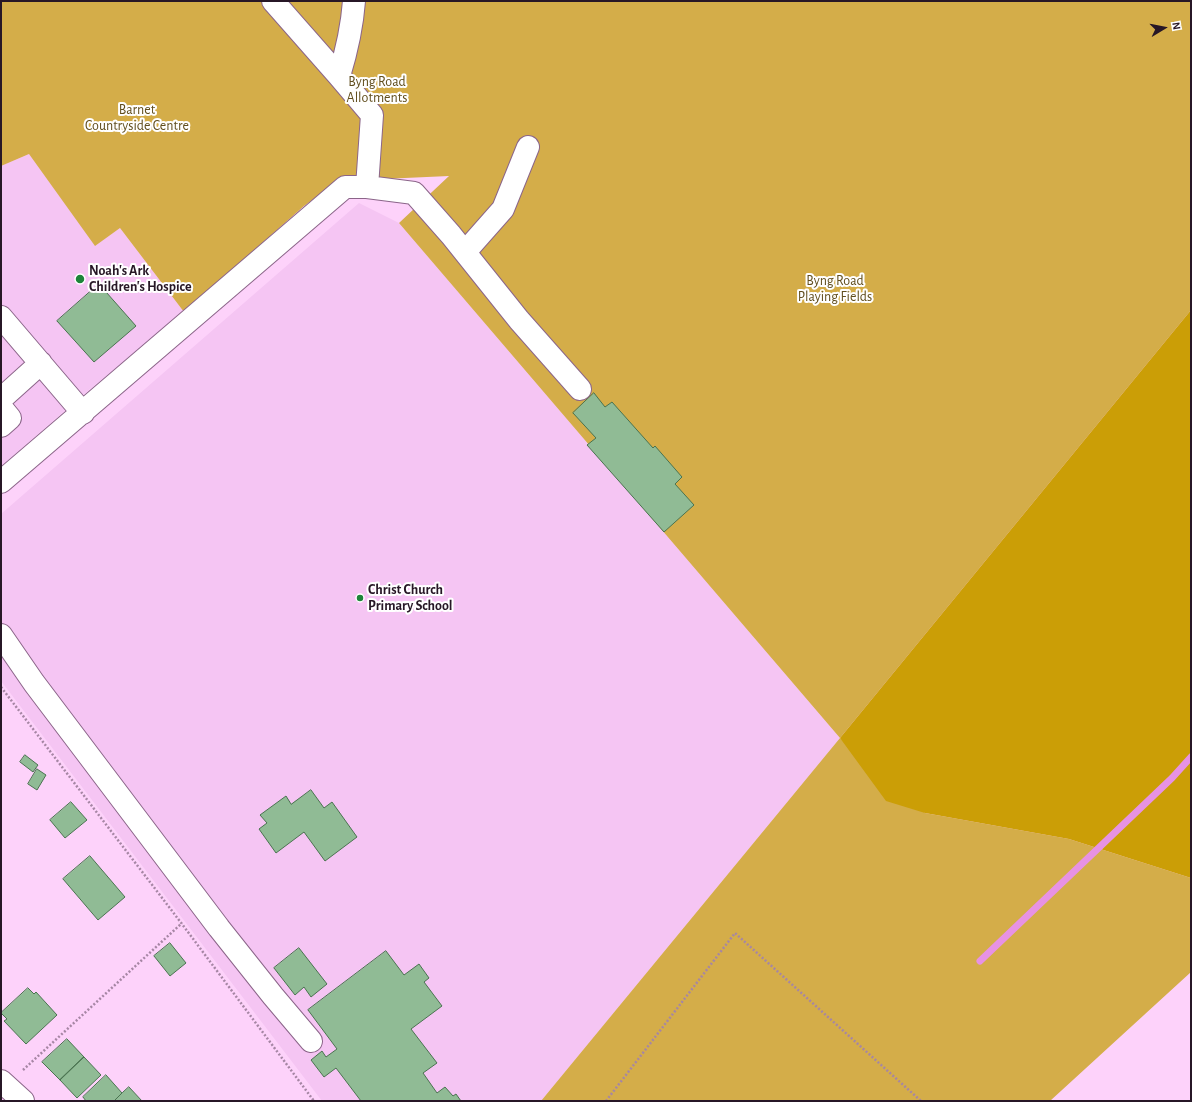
<!DOCTYPE html>
<html>
<head>
<meta charset="utf-8">
<style>
	body { margin:0 }
	#map { position:relative; width:1192px; height:1102px; overflow:hidden; background:#fdd2fa; font-family:"Alegreya Sans",sans-serif }
	canvas { display:block }
	.frame { position:absolute; inset:0; border:2px solid #271726; pointer-events:none }
	.north { position:absolute; left:1144px; top:8px; width:40px; height:40px; -webkit-text-stroke:3px #fff; paint-order:stroke; rotate:80deg; font-size:11px; font-weight:700; line-height:16px; text-align:center; color:#271726 }
	.north::after { content:''; display:block; margin:auto; width:14px; height:18px; background:#271726; clip-path:polygon(50% 0,100% 100%,50% 72%,0 100%) }
</style>
</head>
<body>
<div id="map">
<canvas width="1192" height="1102"></canvas>
<div class="frame"></div>
<div class="north">N</div>
</div>
<script>
const ctx = document.querySelector('canvas').getContext('2d');
ctx.lineJoin = 'round';
function fill(path, color) {
  ctx.fillStyle = color;
  ctx.fill(path, 'evenodd');
}
function trace(path, color, width, dash) {
  ctx.strokeStyle = color;
  ctx.lineWidth = width;
  ctx.lineCap = dash ? 'butt' : 'round';
  ctx.setLineDash(dash || []);
  ctx.stroke(path);
}
function drawText(font, color, halo, rows, align = 'center') {
  ctx.font = font + ' "Alegreya Sans",sans-serif';
  ctx.lineWidth = 4;
  ctx.setLineDash([]);
  ctx.textBaseline = 'middle';
  ctx.strokeStyle = halo;
  ctx.fillStyle = color;
  for (const [text, x, y, turn = 0] of rows) {
    ctx.save();
    ctx.translate(x, y);
    ctx.rotate((+turn || 0) * Math.PI / 180);
    ctx.textAlign = isNaN(turn) ? turn : align;
    if (halo) ctx.strokeText(text, 0, 0);
    ctx.fillText(text, 0, 0);
    ctx.restore();
  }
}
const built = new Path2D(`
	M29,154L95,245L120,228L184,312L84,394L1,466V166Z
	M359,203L399,223L840,738L541,1101H322L1,681V514Z`);
const green = new Path2D(`
	M1,1H1191V310L840,738L925,813L1069,839L1191,878V972L1050,1101H541L840,738L399,223L449,176L338,181L304,206L184,312L120,228L95,246L29,154L1,166Z`);
const forest = new Path2D(`
	M1191,310V878L1069,839L925,813L886,801L840,738Z`);
const stream = new Path2D(`
	M980,961L1172,778L1191,757`);
const building = new Path2D(`
	M99,284L136,326L94,362L57,321Z
	M594,393L605,407L612,402L653,448L655,446L682,477L675,484L694,505L664,532L587,445L596,438L573,413Z
	M25,755L38,765L33,772L20,762Z
	M37,769L46,775L37,790L28,784Z
	M311,790L324,808L332,802L357,837L325,861L304,832L276,853L259,829L267,823L260,815L286,796L291,804Z
	M71,802L87,820L65,838L50,820Z
	M90,856L125,897L98,920L63,879Z
	M170,943L186,963L170,976L154,956Z
	M299,948L327,984L311,997L304,987L295,995L274,968Z
	M386,951L404,975L419,964L429,978L424,982L442,1006L411,1029L437,1063L423,1073L437,1093L445,1087L453,1096L456,1094L461,1101H361L336,1068L324,1077L311,1060L322,1051L326,1057L337,1049L308,1010Z
	M28,988L34,994L36,992L57,1015L26,1044L4,1021L7,1019L1,1013Z
	M67,1039L84,1057L60,1080L42,1062Z
	M84,1057L101,1075L77,1098L60,1080Z
	M106,1075L122,1093L114,1101H86L83,1097Z
	M129,1087L142,1101H114L122,1093Z`);
const path = new Path2D(`
	M1,687L182,924L314,1101
	M23,1070L182,923
	M606,1101L735,933L921,1101`);
const minor = new Path2D(`
	M273,1L339,76L372,115L367,187
	M339,76C347,50 352,28 354,1
	M465,252L503,209L528,147
	M1,317L83,413
	M1,399L41,363
	M1,407L10,418L1,426
	M1,482L345,187H367L414,193L451,235L519,320L580,389
	M1,635L34,683L219,928L273,996L311,1041
	M1,1081L23,1101`);
const markers = [
	[80,279,5,"#1c8439"],
	[360,598,4,"#1c8439"]
];
const parkNames = [
	["Byng Road",377,82],
	["Allotments",377,98],
	["Barnet",137,110],
	["Countryside Centre",137,126],
	["Byng Road",835,281],
	["Playing Fields",835,297]
];
const poiNames = [
	["Noah's Ark",89,271],
	["Children's Hospice",89,287],
	["Christ Church",368,590],
	["Primary School",368,606]
];
fill(built, '#f5c5f3');
fill(green, '#d4ad49');
fill(forest, '#cb9e06');
trace(stream, '#e792e4', 7);
fill(building, '#90bb95');
trace(building, '#4a7350', 1);
trace(minor, '#8b6589', 24);
trace(path, '#a686a4', 2.5, [2, 2]);
trace(minor, '#fff', 22);
for (const [x, y, r, color] of markers) {
  const dot = new Path2D();
  dot.arc(x, y, r, 0, 2 * Math.PI);
  ctx.fillStyle = color;
  ctx.fill(dot);
  trace(dot, '#fff', 1.5);
}
drawText('14px', '#614e1e', '#fff', parkNames);
drawText('bold 14px', '#271726', '#fff', poiNames, 'left');
</script>
</body>
</html>
